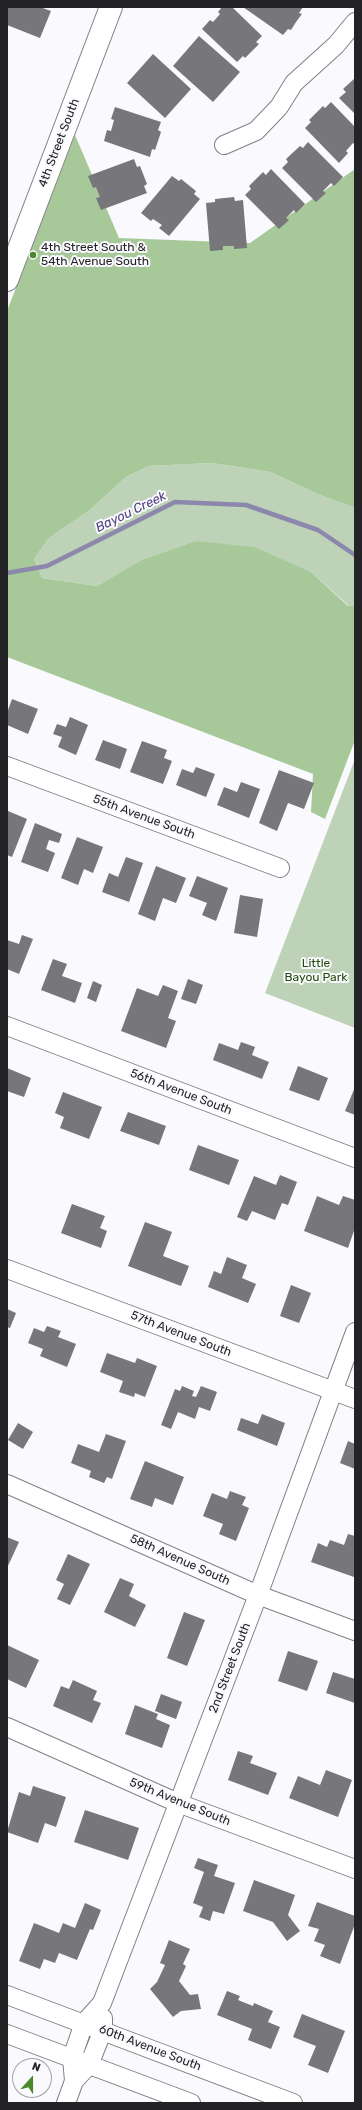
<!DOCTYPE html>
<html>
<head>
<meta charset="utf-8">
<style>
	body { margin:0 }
	#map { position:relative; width:362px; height:2110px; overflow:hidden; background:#faf9fe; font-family:Rubik,sans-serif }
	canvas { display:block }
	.frame { position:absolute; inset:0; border:8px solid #242426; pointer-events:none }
	.north { position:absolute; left:12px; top:2058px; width:40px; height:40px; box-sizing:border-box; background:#faf9fe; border:1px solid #a4a4a8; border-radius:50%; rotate:21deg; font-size:11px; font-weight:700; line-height:16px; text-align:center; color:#242426 }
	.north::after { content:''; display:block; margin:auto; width:14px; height:18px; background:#49892b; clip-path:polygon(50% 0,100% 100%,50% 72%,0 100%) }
</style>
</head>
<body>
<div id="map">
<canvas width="362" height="2110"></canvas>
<div class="frame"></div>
<div class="north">N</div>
</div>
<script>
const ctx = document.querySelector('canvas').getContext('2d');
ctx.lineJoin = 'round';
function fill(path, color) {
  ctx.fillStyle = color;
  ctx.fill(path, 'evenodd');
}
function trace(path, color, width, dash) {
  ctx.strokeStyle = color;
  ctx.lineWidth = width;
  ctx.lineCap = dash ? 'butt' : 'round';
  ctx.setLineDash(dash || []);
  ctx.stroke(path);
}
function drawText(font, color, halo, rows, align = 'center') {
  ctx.font = font + ' Rubik,sans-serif';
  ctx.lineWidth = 4;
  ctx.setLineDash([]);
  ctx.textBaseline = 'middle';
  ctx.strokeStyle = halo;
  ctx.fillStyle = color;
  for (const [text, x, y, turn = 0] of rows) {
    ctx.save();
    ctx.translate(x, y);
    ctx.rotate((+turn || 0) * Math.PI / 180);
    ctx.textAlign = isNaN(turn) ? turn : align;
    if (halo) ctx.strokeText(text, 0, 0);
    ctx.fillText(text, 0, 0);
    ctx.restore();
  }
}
const green = new Path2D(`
	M212,463L270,472L320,495L355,508V605L349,606L311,572L195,541L141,560L97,586L42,578L34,559L49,538L90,510L126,477L149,466Z
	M355,759V1028L265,993Z`);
const forest = new Path2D(`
	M75,135L119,238L250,243L355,169V508L320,495L270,472L212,463L149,466L126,477L90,510L49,538L34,559L42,578L97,586L141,560L195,541L254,547L311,572L348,606L355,605V740L325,819L311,812L313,774L7,657V311Z`);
const stream = new Path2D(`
	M7,573L47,566L175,502L246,505L318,530L355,555`);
const building = new Path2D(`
	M7,7H40L51,11L40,38L7,25Z
	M222,7H232L262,36L256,42L259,44L245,58L243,56L237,62L202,29L210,20L213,22L220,14L218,12Z
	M243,7H303L299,13L302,14L296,22L291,30L288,29L283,35Z
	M199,36L240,72L213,102L173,66Z
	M153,54L191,89L165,118L127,83Z
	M355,78V114L339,98L346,92L343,89Z
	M331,102L355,127V145L353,143L346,151L348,153L339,163L305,128L311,122L309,120L323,106L325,108Z
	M115,107L161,122L158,130L161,132L155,150L152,149L150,157L104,141L107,130L111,131L114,120L111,119Z
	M308,142L343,177L334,186L331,183L323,191L326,193L316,202L282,168L288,162L286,159L300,146L303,148Z
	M134,159L137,167L140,166L147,184L144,186L147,193L101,210L96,198L100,197L96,187L93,188L88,176Z
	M271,169L305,204L296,213L294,210L286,218L289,220L279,229L245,195L251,189L249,186L263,172L266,175Z
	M172,176L179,181L181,179L196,191L194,194L200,199L169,236L159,228L162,225L153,219L151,221L141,213Z
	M234,197L235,201L243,200L247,248L234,249V246H223V250L210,251L206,203L215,202V199Z
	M12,699L38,709L28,734L7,725V713Z
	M70,717L88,725L76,755L58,747L62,737L53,734L57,724L66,727Z
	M103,740L127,749L120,769L95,760Z
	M142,741L167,750L164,758L172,761L163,784L130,772Z
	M196,767L215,774L206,797L176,785L182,769L193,773Z
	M279,770L314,783L304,809L288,803L277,831L259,823Z
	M241,782L260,789L249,818L217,805L224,787L237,792Z
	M8,811L27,819L12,857L7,855Z
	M35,823L62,834L59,843L49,840L46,849L55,853L48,872L21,862Z
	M77,837L103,847L93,873L84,869L78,885L61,878Z
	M126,857L143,863L129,902L102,892L109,873L118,877Z
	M156,866L186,878L176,903L163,898L155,921L138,914Z
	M197,876L228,888L216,921L202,915L207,903L189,896Z
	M240,895L263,899L257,937L234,933Z
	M22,935L33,939L19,974L7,969V940L19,944Z
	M53,959L67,964L62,976L82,983L75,1003L41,990Z
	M188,979L203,985L196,1004L181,999Z
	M93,981L102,985L96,1002L87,998Z
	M163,985L178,991L168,1018L176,1021L166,1048L121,1031L137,988L158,996Z
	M241,1042L255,1047L252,1055L269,1062L262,1079L213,1060L219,1043L238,1050Z
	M298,1066L328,1078L319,1101L289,1090Z
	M7,1068L31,1078L24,1097L7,1091Z
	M355,1087V1115L345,1111Z
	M63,1092L102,1107L89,1139L60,1128L64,1117L55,1113Z
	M128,1112L166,1126L159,1145L120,1131Z
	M198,1145L239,1160L229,1185L189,1170Z
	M280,1175L297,1182L288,1205L282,1203L275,1220L252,1211L247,1221L237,1217L254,1176L276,1185Z
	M317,1196L339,1205L343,1196L355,1200V1228L348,1248L304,1231Z
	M72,1204L105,1216L100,1228L107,1231L101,1248L61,1233Z
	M145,1222L172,1232L163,1256L189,1266L181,1286L128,1266Z
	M227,1257L247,1265L242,1278L256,1284L248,1303L208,1287L214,1271L221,1274Z
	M291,1285L311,1293L299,1323L280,1316Z
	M7,1309L16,1313L10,1328L7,1327Z
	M47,1326L61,1331L58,1337L76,1344L67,1367L40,1356L43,1349L28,1343L34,1328L44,1332Z
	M107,1353L135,1363L137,1358L157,1366L145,1397L135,1393L134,1397L119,1392L123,1381L100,1372Z
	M182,1386L194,1391L192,1396L196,1397L201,1386L217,1392L210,1411L199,1407L195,1419L178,1412L171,1429L161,1425L175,1389L180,1391Z
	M262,1414L285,1423L277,1446L237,1430L241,1418L258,1424Z
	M18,1423L33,1432L23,1449L8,1440Z
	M106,1434L126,1441L112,1479L107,1477L104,1483L89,1477L91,1471L71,1463L78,1444L99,1452Z
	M348,1441L355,1444V1469L340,1463Z
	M145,1461L184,1477L173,1505L155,1498L152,1507L130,1499Z
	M230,1491L246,1497L242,1505L249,1508L236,1541L219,1534L223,1524L203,1516L212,1493L227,1499Z
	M348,1534L355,1536L354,1577L311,1562L318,1543L327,1547L330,1540L344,1545Z
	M7,1537L19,1542L7,1568Z
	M68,1554L90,1564L70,1605L57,1599L64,1584L56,1580Z
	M120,1578L134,1584L129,1596L146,1605L135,1627L104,1612Z
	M184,1612L205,1620L187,1666L167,1658Z
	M7,1645L39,1660L26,1688L7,1679Z
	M288,1651L318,1661L307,1691L278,1681Z
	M333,1672L355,1679V1703L326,1693Z
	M73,1680L97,1691L93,1700L101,1703L92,1723L53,1706L61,1686L69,1689Z
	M161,1694L182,1702L176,1719L155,1711Z
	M135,1705L158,1714L156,1719L170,1725L162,1748L125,1734Z
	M238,1751L253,1756L250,1763L277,1773L268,1795L228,1780Z
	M326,1770L352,1780L338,1817L289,1798L298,1776L320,1785Z
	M33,1786L66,1797L56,1827L45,1823L38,1843L7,1832L19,1792L30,1796Z
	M85,1810L139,1828L128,1860L74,1842Z
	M198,1858L218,1865L214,1876L235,1883L224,1914L213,1911L210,1921L199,1917L203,1907L193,1903L204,1872L194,1868Z
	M254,1880L295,1895L288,1915L300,1931L287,1941L273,1922L243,1911Z
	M317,1902L355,1916V1924L340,1964L320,1956L325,1945L314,1941L319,1929L308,1926Z
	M85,1903L101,1910L93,1930L90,1929L77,1960L59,1953L55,1963L44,1959L40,1969L19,1961L34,1923L59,1933L63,1923L75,1928Z
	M169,1940L190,1949L183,1964L186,1966L179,1981L190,1995L198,1994L201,2009L181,2011L173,2017L150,1989L157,1982L165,1965L160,1963Z
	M227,1991L240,1996L238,2000L253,2006L254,2003L273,2011L268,2022L280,2027L271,2049L248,2040L252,2029L217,2015Z
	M302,2014L345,2031L328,2073L308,2065L316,2046L293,2037Z`);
const street = new Path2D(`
	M224,145L256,131L279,107L294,83L336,45L355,22
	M7,766L280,868
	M7,1026L355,1158
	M7,1269L355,1399
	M7,1484L258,1595L355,1631
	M7,1727L178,1803L355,1869
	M7,1995L293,2103
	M7,2034L191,2103
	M74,2081L72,2058L84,2023L102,2003L258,1595L355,1332
	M66,2103L74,2081L89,2065L103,2030V2018`);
const secondary = new Path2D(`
	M7,280L111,7`);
const markers = [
	[33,255,4,"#49892b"]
];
const streetNames = [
	["4th Street South",59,143,-69],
	["55th Avenue South",144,817,20],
	["56th Avenue South",181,1092,21],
	["57th Avenue South",181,1334,21],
	["58th Avenue South",180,1560,24],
	["2nd Street South",230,1668,-69],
	["59th Avenue South",180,1802,22],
	["60th Avenue South",150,2048,21]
];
const poiNames = [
	["4th Street South &",41,248],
	["54th Avenue South",41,262]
];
const parkNames = [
	["Little",316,964],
	["Bayou Park",316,978]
];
const waterNames = [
	["Bayou Creek",131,512,-26]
];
fill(green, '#bdd2b6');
fill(forest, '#a7c99a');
trace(stream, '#8c87ac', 4.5);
fill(building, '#77777b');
trace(street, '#818185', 20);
trace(secondary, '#818185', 24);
trace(street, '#fff', 18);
trace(secondary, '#fff', 22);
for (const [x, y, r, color] of markers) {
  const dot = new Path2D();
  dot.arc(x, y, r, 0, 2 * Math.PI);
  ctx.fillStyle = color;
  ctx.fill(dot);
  trace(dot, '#faf9fe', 1.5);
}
drawText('12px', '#242426', '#faf9fe', streetNames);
drawText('12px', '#242426', '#faf9fe', poiNames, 'left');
drawText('12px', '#214c0a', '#faf9fe', parkNames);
drawText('italic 13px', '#4f4181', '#faf9fe', waterNames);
</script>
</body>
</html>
